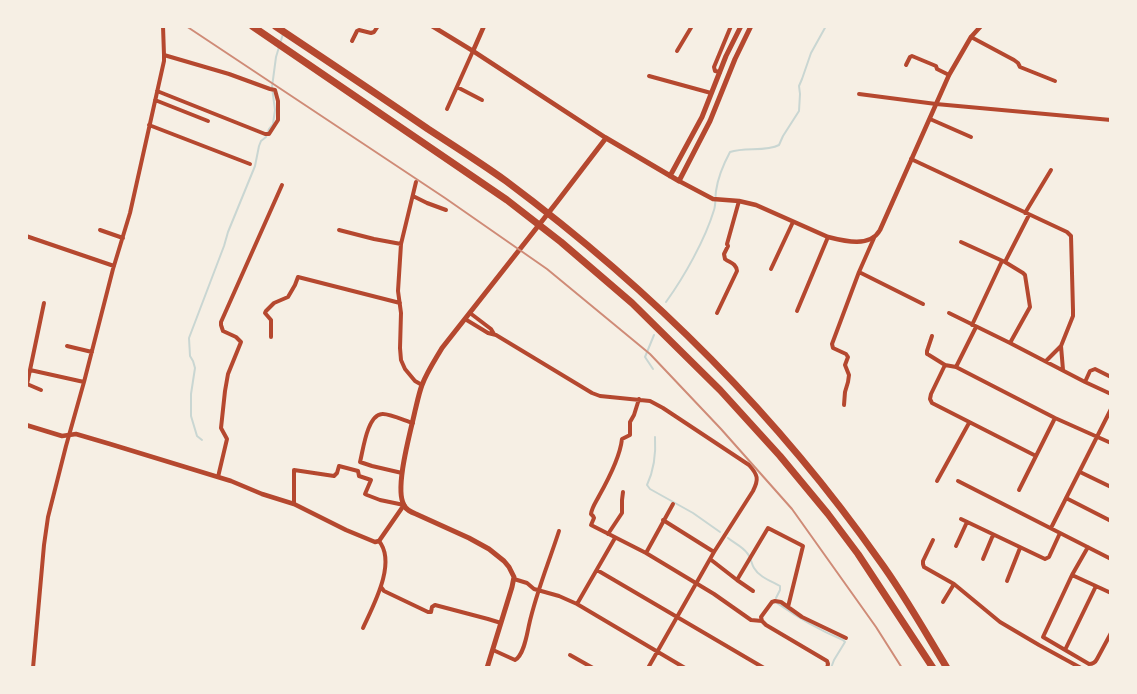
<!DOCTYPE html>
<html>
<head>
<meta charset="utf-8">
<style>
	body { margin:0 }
	#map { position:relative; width:1137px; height:694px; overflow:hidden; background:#f6efe4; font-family:"Sofia Sans Condensed",sans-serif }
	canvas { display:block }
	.frame { position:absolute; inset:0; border:28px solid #f6efe4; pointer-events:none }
</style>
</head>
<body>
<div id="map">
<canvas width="1137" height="694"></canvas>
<div class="frame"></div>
</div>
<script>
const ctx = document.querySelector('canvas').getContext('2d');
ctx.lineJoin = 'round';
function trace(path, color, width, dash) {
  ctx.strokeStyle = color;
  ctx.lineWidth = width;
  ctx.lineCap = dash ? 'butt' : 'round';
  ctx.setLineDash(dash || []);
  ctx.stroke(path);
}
const stream = new Path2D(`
	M666,302C684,277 705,240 714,210C716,204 715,198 716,191C718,177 723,165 730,152C745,147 766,152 779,145L783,136L799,111L800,94L799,86L802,79L811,53L826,26
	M653,369L645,357L654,335
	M655,437C656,453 654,470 647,485L650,489L693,513L720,532
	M202,440L197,436L191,416V394L195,368L193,361L190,356L189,338L224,246L228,232L255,166L259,146L261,141L266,137L269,129L273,124L275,110L272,87L276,57L283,34
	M728,538C734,543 743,547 747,553C751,557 751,563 754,568C759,577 771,581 780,586V590L776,598
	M777,603C798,618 819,630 843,640L845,642L834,660L831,668`);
const minor = new Path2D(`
	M971,37L1014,60L1018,63L1020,67L1055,81
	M352,41L357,31L359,30L371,33L374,32L378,26
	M677,51L692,26
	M906,65L910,57L912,56L936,66L937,69L949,75
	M720,72L715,71L714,67L731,26
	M649,76L711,93
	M457,87L482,100
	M157,91L265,134H269L278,120V101L275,90L270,89L229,74L164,55
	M859,94L936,104L1111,120
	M155,100L208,121
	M447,109L473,51
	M930,119L971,137
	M149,125L250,164
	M911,159L1067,232L1071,236L1073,310V316L1061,346L1063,370
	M416,182L401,244L398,291L401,313L400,348L401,360L405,369L415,381L422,385
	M413,196L427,203L446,210
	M1025,213L1051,170
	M100,230L123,238
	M339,230L374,239L401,244
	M26,236L114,266
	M961,242L1005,262L1023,273L1025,275L1030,307L1010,343
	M1005,262L1029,215
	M771,269L793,222
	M859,272L923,304
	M44,303L30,370L84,382
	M797,311L828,237
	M470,313L491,329L494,334
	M717,313L737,271C736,263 730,263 725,259L724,254L728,246L727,244L739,201
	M949,313L1010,343L1085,382L1111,394
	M465,319L488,333L496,335L592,393L600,396L650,401L663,408L749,465C758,475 759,479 753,491L714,552L648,668
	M972,325L1002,261
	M932,336L927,351V354L929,355L945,365L956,367L1055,418L1111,443
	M271,337V320L265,313L266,311L274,303L288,297L295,285L298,277L400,303
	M67,346L92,352
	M1046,361L1061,346
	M945,365L931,394L930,399L932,403L1036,456
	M956,367L976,327
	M30,370L27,384L41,390
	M1085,382L1090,371L1095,369L1111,377
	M639,399L634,415L630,422V435L622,439C620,457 608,480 599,496C596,502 592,507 591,514L593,516L594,518L591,525L646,553L714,594L751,620L762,621L766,625L827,661L828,664L827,668
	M844,405L845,392L848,382L849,375L845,365L848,357L846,354L833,348L832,344L859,272L874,238
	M1080,472L1111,487
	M402,473L372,466L360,462C363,451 367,415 382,414C388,413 406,421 413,423
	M218,477L227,439L221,428L225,391L228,374L241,342L236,337L223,331L221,325V322L282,185
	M937,481L969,423
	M958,481L1111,559
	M1019,490L1055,418
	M1066,498L1111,521
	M294,504V470L334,476L337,473L339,466L358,471L359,476L371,480L365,494L367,495L380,500L404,505
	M961,519L1045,559L1049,557L1060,533
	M663,520L714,552
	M1051,528L1111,409
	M608,534L622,513V500L623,492
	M933,540L923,561V564L924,567L954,584L1000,622L1039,645L1081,668
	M956,546L967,522
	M1088,547L1072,575L1043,637L1089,664C1093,664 1095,663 1097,659L1111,633
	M646,553L673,504
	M710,559L737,580L768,528L803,546L788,607
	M983,559L993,535
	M597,570L764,668
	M1072,575L1111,593
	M514,579L527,583L534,589L559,596L577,604L685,668
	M737,580L753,591
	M1007,581L1020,548
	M381,587L384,591L428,612H431L432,607L435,605L488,619L501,623
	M943,602L954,584
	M577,604L615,538
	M762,621L761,617L772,602L775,601L781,602L802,617L846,638
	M363,628C373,606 397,563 379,541
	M493,650L515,660C524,655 527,634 529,625C536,593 549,562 559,531
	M1065,650L1096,586
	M570,655L593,668
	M33,668L44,545L48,517L66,446L84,382L113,269L130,213L164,61V55L163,26`);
const tertiary = new Path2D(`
	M432,26L473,51L606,138
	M473,51L484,26
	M679,181L713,199L739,201L756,205L828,237C844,241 870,248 880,230L949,75L971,37L981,26
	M26,425L62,436L76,434L110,444L231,481L262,494L294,504L346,530L375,542L379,541L404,505`);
const secondary = new Path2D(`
	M670,176L702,117L726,56L741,26
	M487,668L512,587L514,577L509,567L504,561L489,549L469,538L416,514C411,512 406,510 404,505C394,489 411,430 415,411C417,403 419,393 422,385C427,372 435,360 442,348L557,202L606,138L679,181L710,121L735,59L751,26`);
const motorway = new Path2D(`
	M252,26L507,200L561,242L632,303L720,390L780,456L828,514L858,554L933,668
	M275,26C326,60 377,94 428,129C454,146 481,163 506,181C648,287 777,415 879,560C904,594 925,632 947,668`);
const rail = new Path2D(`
	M186,26L445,198L547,269L650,354L721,429L792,509L876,627L902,668`);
trace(stream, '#c9d6d2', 2);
trace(minor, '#b5482f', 4);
trace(tertiary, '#b5482f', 4.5);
trace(secondary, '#b5482f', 5);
trace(motorway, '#b5482f', 7);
trace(rail, '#cf8b77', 2);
</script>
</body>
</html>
